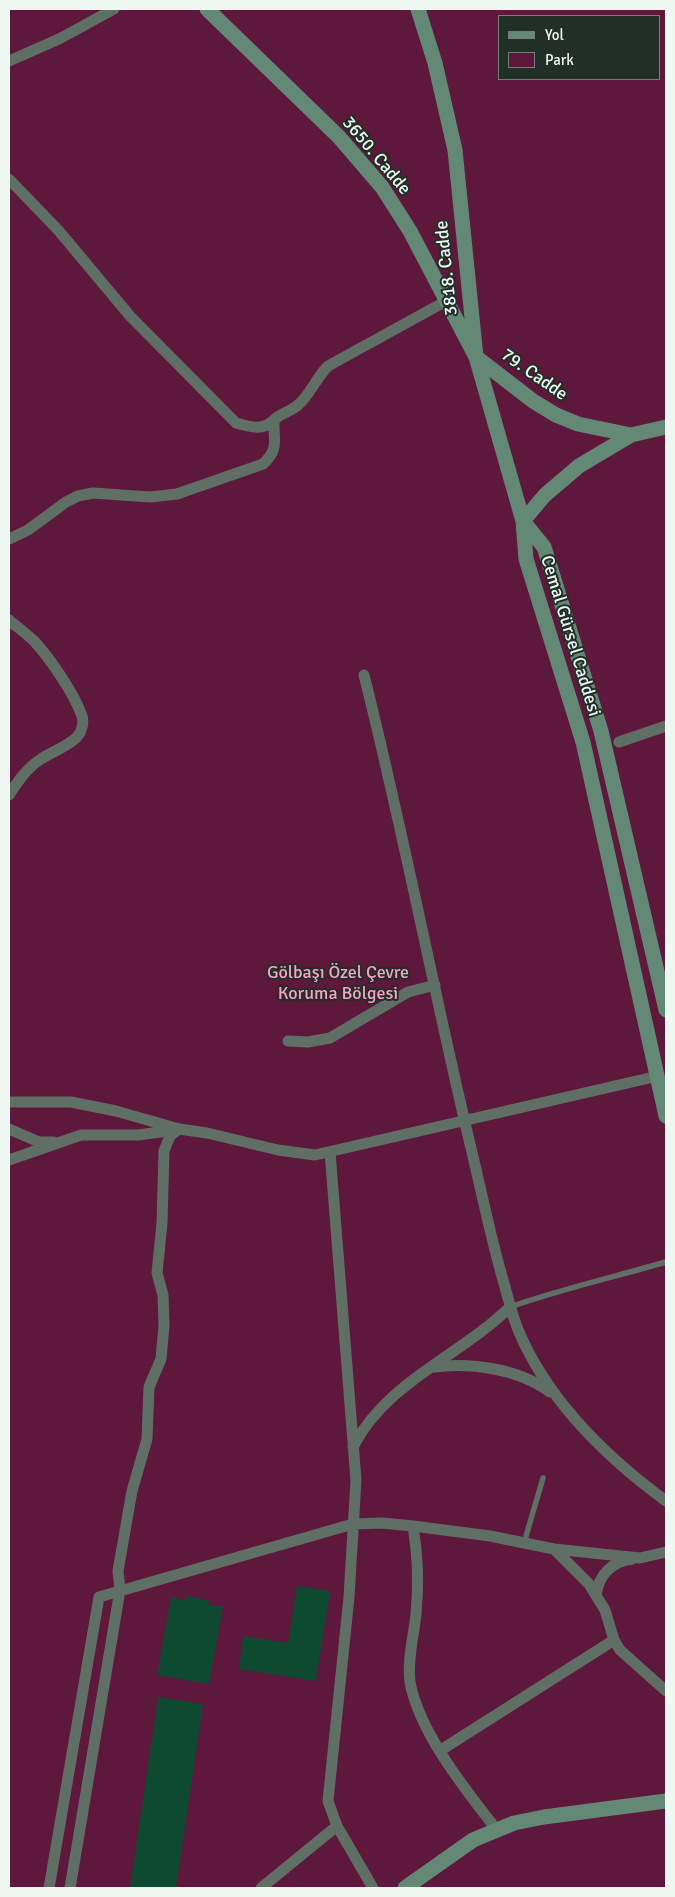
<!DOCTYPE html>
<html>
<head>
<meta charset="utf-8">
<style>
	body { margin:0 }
	#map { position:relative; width:675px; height:1897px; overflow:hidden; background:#212f28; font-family:Signika,sans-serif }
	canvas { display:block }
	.frame { position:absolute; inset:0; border:10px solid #eef7f2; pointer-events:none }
	.legend { position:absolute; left:498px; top:15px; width:162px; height:65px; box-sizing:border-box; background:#212f28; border:1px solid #737f79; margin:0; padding:6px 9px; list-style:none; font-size:15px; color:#eef7f2 }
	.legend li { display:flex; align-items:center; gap:10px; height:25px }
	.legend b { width:25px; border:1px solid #737f79 }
</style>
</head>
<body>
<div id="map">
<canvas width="675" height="1897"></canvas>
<div class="frame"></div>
<ul class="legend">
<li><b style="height:6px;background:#638976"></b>Yol</li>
<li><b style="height:14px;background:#5e183c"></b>Park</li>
</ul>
</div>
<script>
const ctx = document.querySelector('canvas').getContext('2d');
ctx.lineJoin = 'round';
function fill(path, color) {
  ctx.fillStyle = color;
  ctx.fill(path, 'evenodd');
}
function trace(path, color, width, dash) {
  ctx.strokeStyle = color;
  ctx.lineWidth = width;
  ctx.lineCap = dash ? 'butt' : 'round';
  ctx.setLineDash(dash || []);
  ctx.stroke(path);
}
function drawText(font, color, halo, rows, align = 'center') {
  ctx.font = font + ' Signika,sans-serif';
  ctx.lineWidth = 4;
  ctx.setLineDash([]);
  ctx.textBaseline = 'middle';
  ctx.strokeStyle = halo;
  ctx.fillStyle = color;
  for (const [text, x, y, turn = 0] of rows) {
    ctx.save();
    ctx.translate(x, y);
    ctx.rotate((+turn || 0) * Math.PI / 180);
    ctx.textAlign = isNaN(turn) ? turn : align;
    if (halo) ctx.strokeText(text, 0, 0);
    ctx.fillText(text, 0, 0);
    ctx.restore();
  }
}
const green = new Path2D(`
	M9,9H666V1888H9ZM499,16H659V79H499Z`);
const building = new Path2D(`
	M297,1586L330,1591L316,1681L239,1669L243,1636L288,1643Z
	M186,1596L209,1600L208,1604L223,1607L209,1684L157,1675L171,1597L186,1600Z
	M158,1697L203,1704L176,1888H130Z`);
const lane = new Path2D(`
	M510,1307C561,1289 614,1277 666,1262
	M524,1543L543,1478`);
const street = new Path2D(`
	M9,61L59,39L114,9
	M9,179L59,231L130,316L236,423C250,427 263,431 274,420
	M9,539L28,530L66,502L78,496L93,493L150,497L177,494L263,464C280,448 273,441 274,420C281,413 290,412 298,405C310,395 316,378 328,366L448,300
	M9,620C17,627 27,634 35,642C51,660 74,693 82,716C84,723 82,731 77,737C67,747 53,751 41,759C27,768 18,781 9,795
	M364,675C403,830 433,988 470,1144C481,1189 490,1235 503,1280C508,1297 512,1316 519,1332C549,1402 606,1457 666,1501
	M619,742L666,726
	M288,1041L308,1042L330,1038L408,992L435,985
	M9,1102H71L116,1111L179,1129L207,1133L278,1150L315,1155L658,1076
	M9,1129L39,1142H54
	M330,1152L356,1480L349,1597L328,1801L337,1826L373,1888
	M9,1160L81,1135H138L175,1130
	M434,1367C471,1362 519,1369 550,1392
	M353,1447C386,1382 460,1356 510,1307
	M413,1526C418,1556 419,1584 416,1614C414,1635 407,1660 410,1682C419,1732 465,1789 496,1829
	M554,1549L589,1584L605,1610L614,1640L620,1650L666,1691
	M596,1595C599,1575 611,1562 632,1559
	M441,1750L614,1640
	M49,1888L99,1597L353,1524L382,1523L413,1526L490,1536L554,1549L640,1558L666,1552
	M70,1888L120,1590L118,1571L132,1491L147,1439L149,1387L161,1359L164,1325L163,1295L157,1273L162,1223L164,1151L170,1136L179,1129
	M261,1888L337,1826`);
const secondary = new Path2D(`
	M207,9L339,137L382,187L410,231L476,357L533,401L556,415L578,424L631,435
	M418,9L435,63L455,150L476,357L523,521L526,559L583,742L666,1116
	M523,521L544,547L601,731L666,1010
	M523,521L545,495L579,466L631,435L666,427
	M405,1888L473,1840L514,1823L544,1817L666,1801`);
const streetNames = [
	["3650. Cadde",376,156,50],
	["3818. Cadde",447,268,-96],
	["79. Cadde",534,375,35],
	["Cemal Gürsel Caddesi",570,636,73]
];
const parkNames = [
	["Gölbaşı Özel Çevre",338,973],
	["Koruma Bölgesi",338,994]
];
fill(green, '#5e183c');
fill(building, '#0e4931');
trace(lane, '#5f6f66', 5.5);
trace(street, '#5f6f66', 11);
trace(secondary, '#638976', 15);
drawText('18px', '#eef7f2', '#212f28', streetNames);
drawText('18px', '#fd9fc8', '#212f28', parkNames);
</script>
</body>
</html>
